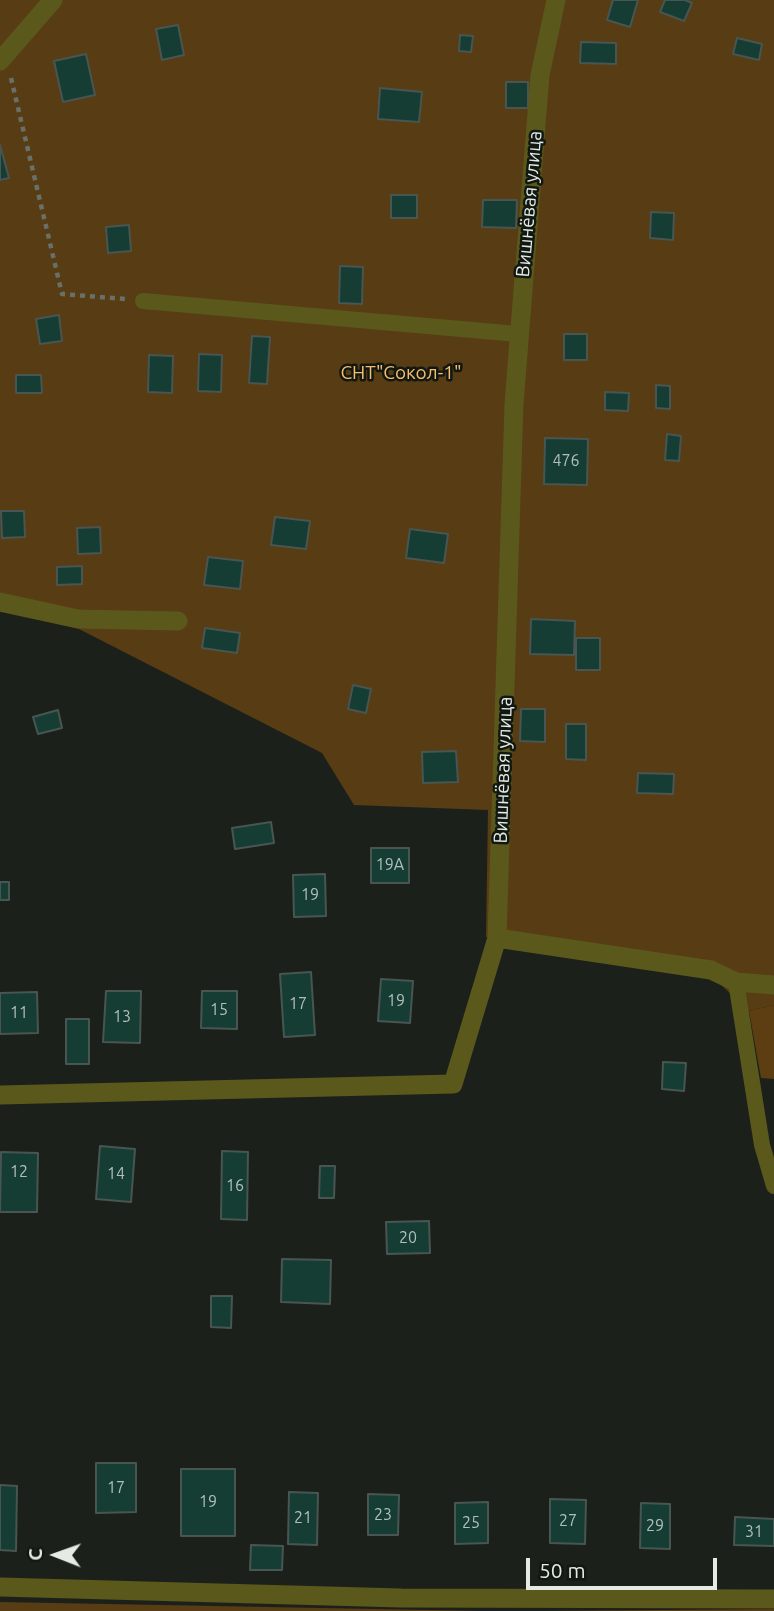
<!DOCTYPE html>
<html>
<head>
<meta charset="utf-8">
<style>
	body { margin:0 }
	#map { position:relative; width:774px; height:1611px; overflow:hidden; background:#1b211a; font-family:Ubuntu,sans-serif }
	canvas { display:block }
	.north { position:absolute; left:21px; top:1520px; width:70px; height:70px; -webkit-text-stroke:5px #111811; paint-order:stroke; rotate:271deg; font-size:19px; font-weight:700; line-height:28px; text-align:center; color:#e5eae5 }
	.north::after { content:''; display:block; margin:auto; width:24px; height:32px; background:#e5eae5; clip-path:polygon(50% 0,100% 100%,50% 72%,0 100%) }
	.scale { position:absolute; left:526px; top:1558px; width:191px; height:32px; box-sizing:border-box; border:4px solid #e5eae5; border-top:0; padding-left:9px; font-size:21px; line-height:24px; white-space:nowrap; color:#e5eae5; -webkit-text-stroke:5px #111811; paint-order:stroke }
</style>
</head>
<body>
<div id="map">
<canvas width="774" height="1611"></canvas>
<div class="north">С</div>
<div class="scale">50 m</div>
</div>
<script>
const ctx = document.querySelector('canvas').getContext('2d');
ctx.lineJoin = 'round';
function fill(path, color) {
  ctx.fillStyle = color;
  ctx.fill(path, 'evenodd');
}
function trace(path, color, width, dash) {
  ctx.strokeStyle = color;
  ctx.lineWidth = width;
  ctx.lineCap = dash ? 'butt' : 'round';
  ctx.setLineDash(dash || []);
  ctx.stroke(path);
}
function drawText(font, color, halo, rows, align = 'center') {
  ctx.font = font + ' Ubuntu,sans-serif';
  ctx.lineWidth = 5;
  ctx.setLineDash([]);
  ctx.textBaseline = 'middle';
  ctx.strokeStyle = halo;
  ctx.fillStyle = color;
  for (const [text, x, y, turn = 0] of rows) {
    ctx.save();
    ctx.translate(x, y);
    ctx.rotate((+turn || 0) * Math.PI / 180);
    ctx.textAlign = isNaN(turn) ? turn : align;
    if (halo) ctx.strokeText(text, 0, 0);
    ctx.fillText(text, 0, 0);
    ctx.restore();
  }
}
const green = new Path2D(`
	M0,0H774V1005L749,1011L703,968L486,937L488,810L354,805L322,753L28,603L0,596Z
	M0,1602L482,1611H0Z
	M774,1609V1611H542Z`);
const forest = new Path2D(`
	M774,1005V1079L761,1078L749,1011Z`);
const building = new Path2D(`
	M613,0H638L630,27L607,20Z
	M665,0H685L692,3L684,21L660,12Z
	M178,25L184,55L162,60L156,29Z
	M460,35L473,36L471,52L459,51Z
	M737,38L762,44L759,60L733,54Z
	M581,42L616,43V64L580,63Z
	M86,54L95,95L63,102L54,61Z
	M506,82H528V108H506Z
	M380,88L422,92L419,122L378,119Z
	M0,145L9,178L0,180Z
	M391,195H417V218H391Z
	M483,200H517L516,228L482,227Z
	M651,212L674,213L673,240L650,238Z
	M129,225L131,251L108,253L106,227Z
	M340,266L363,267L362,304L339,303Z
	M59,315L62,341L40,344L36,319Z
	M564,334H587V360H564Z
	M252,336L270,337L267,384L249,383Z
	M199,354L222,355L221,392L198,391Z
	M149,355L173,356L172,393L148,392Z
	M16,375H41L42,393H16Z
	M656,385L670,386V409L656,408Z
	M605,392L629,393L628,411L605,410Z
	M667,434L681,436L679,461L665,460Z
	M545,438L588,439L587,485L544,484Z
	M1,511H24L25,537L2,538Z
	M275,517L310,521L306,549L271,545Z
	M100,527L101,553L78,554L77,528Z
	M410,529L448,534L444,563L406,558Z
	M208,557L243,561L240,589L204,585Z
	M82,566V584L57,585V567Z
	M531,619L575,621L574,655L530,654Z
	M205,628L240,633L237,653L202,648Z
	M576,638H600V670H576Z
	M353,685L371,689L366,713L348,709Z
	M521,709H545V742L520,741Z
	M58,710L62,728L38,734L33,717Z
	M566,724H586V760L566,759Z
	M456,751L458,782L423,783L422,752Z
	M638,773L674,774L673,794L637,793Z
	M271,822L274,843L235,849L232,828Z
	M371,848H409V883H371Z
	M325,874L326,916L294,917L293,875Z
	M0,882H9V900H0Z
	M311,972L315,1035L284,1037L280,974Z
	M381,979L413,981L410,1023L378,1021Z
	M106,991H141L140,1043L103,1042Z
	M202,991H237V1029L201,1028Z
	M37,992L38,1033L0,1034V993Z
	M66,1019H89V1064H66Z
	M663,1062L686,1063L684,1091L662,1089Z
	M100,1146L135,1149L131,1202L96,1199Z
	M222,1151L248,1152L247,1220L221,1219Z
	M1,1152L38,1153L37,1212H0Z
	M320,1166H335L334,1198H319Z
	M429,1221L430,1253L387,1254L386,1222Z
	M282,1259L331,1260L330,1304L281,1302Z
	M211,1296H232L231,1328L211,1327Z
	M96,1463H136V1512L96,1513Z
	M181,1469H235V1536H181Z
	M0,1485L17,1486L16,1551L0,1550Z
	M289,1492L318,1493L317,1545L288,1544Z
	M368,1494L399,1495L398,1535H368Z
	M550,1499L586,1500L585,1544L550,1543Z
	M488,1502V1543L455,1544V1503Z
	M641,1503L670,1504V1549L640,1548Z
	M735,1517L774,1519V1546L734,1545Z
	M251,1545L283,1546L282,1570H250Z`);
const path = new Path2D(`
	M11,78L62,294L125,299`);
const service = new Path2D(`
	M143,301L518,334
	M736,982L762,1145L774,1186`);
const minor = new Path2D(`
	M0,61L53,0
	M0,602L78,619L178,621
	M497,938L711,970L736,982L774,985
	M0,1095L453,1084L497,938L514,404L540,75L556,0
	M0,1587L401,1598L774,1599`);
const numberNames = [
	["476",566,461],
	["19А",390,865],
	["19",310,895],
	["19",396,1001],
	["17",298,1004],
	["15",219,1010],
	["11",19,1013],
	["13",122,1017],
	["12",19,1172],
	["14",116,1174],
	["16",235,1186],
	["20",408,1238],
	["17",116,1488],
	["19",208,1502],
	["23",383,1515],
	["21",303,1518],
	["27",568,1521],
	["25",471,1523],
	["29",655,1526],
	["31",754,1532]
];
const streetNames = [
	["Вишнёвая улица",529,204,-85],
	["Вишнёвая улица",503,770,-88]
];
const parkNames = [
	["СНТ\"Сокол-1\"",401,373]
];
fill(green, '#583c14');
fill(forest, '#5c3e12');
fill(building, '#153d34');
trace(building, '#485551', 2);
trace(path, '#696f69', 4.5, [5, 5]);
trace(service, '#5b581c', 16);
trace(minor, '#5b581c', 19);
drawText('16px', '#b1bfb9', null, numberNames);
drawText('19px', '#e5eae5', '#111811', streetNames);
drawText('19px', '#f8bc6c', '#111811', parkNames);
</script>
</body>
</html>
